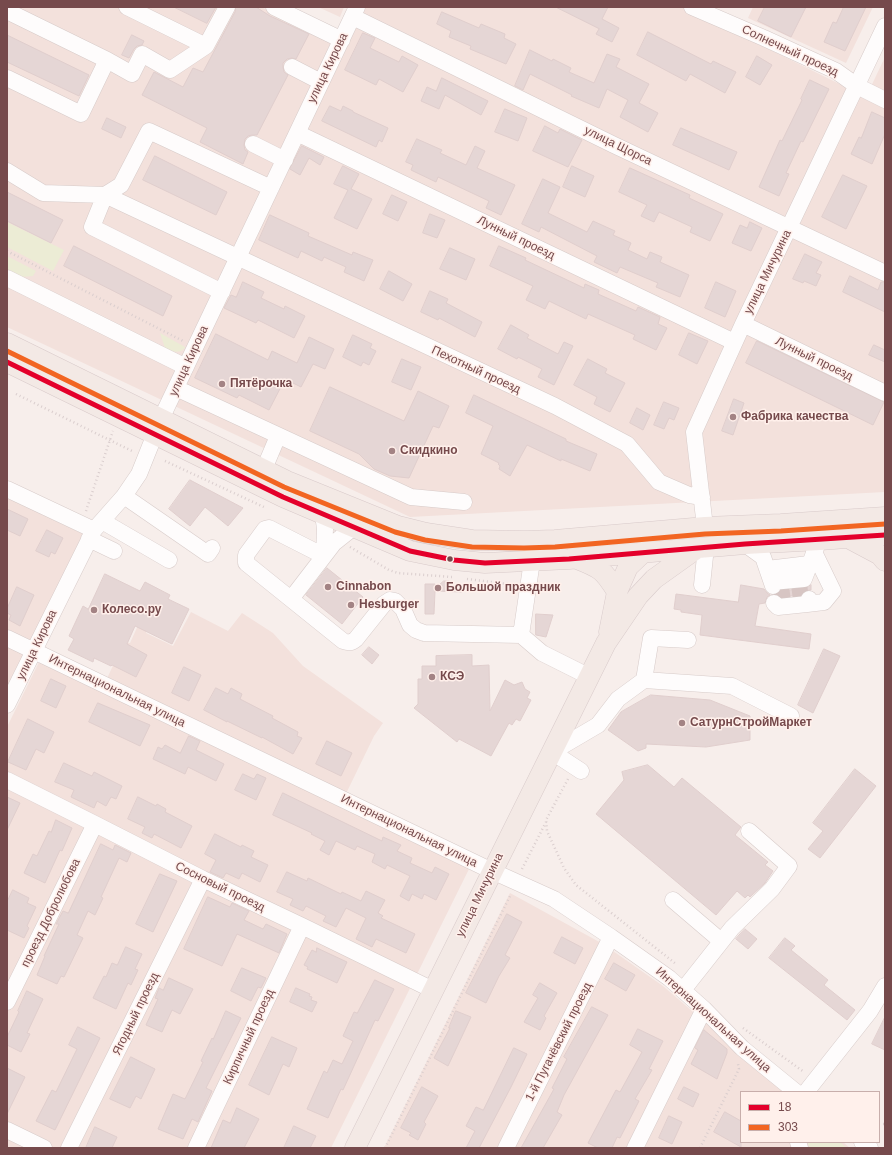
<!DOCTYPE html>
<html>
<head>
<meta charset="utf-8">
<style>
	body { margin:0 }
	#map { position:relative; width:892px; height:1155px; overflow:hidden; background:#f7eeeb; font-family:Helvetica,sans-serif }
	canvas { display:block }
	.frame { position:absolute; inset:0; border:8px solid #764a4c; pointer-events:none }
	.legend { position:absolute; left:740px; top:1091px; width:140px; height:52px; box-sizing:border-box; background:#fff0eb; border:1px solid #c8aeab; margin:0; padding:5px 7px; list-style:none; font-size:12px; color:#764a4c }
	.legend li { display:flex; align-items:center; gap:8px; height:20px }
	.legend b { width:20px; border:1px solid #c8aeab }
</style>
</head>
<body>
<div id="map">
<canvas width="892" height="1155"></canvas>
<div class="frame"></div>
<ul class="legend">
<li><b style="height:5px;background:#e4002b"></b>18</li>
<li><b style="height:5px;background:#f26522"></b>303</li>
</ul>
</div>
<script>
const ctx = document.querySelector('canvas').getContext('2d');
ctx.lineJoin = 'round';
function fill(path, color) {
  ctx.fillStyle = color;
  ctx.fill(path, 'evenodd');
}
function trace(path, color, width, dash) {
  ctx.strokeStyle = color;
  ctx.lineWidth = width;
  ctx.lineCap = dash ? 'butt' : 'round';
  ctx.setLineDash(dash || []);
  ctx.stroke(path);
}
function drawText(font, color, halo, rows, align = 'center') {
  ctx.font = font + ' Helvetica,sans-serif';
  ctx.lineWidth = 3;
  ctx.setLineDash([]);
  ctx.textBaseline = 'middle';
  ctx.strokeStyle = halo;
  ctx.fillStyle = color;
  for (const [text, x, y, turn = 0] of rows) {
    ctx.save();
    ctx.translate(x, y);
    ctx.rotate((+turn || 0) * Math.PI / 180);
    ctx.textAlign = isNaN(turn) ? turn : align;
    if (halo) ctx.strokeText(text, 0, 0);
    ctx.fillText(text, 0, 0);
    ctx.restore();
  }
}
const residential = new Path2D(`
	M7,7H261L343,46L363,7H683L866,97L885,57V492L410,517L7,327Z
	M318,7H344L340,17Z
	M753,7H873L846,63L748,18Z
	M7,497L85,535L7,692Z
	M191,612L228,631L242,613L273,633L303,666L383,723L374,736L340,806L469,869L331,1148H7V727L41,658L103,687L124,642L130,643L140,621L149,625L146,633L173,646Z
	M510,893L603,944L663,986L786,1092H741V1142H843L850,1148H384Z`);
const green = new Path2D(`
	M7,222L64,250L53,271L7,247Z
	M7,256L36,271L33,276L21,277L7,271Z
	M160,333L185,347V348C179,354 172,352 165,348Z
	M807,1142H840L847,1148H810Z`);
const building = new Path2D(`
	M174,7H216L207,23Z
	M236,7H256L270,16L309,34L296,59L292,58L287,59L283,63V67L284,72L288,75L257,135H252L248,136L245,139L244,145L245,150L248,152L243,164L200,142L207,128L142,95L154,72L183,87L193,68L203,72L235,12Z
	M556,7H608L602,19L619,28L612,42L596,34L599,29Z
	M765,7H806L791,37L758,21Z
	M844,7H866L845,51L824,42L833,22L836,23Z
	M442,12L479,28L481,24L505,34L504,38L516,44L506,64L470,49L471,46L449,37L451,31L437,24Z
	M648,32L711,64L713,61L736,72L725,93L690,74L686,81L637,55Z
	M363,33L375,38L370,48L399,62L402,56L418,65L403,92L379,79L376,85L345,70Z
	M7,35L89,75L79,96L7,62Z
	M132,35L144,41L142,45L137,46L134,49L129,58L122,55Z
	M530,50L552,61L553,59L571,68L569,72L594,83L607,54L620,59L616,67L649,84L639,103L658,113L648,132L620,117L628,100L607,89L599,108L571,96L572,95L530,74L523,90L515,86Z
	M757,56L772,65L760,85L746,77Z
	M442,78L488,101L481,115L445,95L439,109L421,101L427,87L436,91Z
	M810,80L829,89L803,142L801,141L786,173L789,174L779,196L759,187L780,140L782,141L802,100L801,99Z
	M330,106L341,111L343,106L353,111V112L388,128L382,142L379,140L376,147L322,121Z
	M505,109L527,118L518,141L495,132Z
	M872,112L885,118V134L872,164L851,154L859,137L861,138Z
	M107,118L126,127L121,138L102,129Z
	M545,126L558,133L560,129L582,140L568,167L533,151Z
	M681,128L737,152L729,170L673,145Z
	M417,139L442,150L440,153L466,165L475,146L485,151L477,168L515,185L501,215L486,208L489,201L438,177L436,182L411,170L413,165L406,162Z
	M302,146L324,157L320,165L309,158L300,175L290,169Z
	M155,156L227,192L216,215L143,180Z
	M343,166L359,174L351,189L372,199L357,229L334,218L348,190L334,184Z
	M572,166L594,176L585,197L563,187Z
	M630,168L690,195L689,198L723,214L710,241L690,232L692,227L659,212L654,222L641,216L647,205L619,192Z
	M843,175L867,186L846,229L822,217Z
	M543,179L560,187L548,213L587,232L593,221L615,231L613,235L631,243L628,250L647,259L650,252L662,257L660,262L689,275L680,297L656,287L658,283L620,267L617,273L594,262L597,256L541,227L539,232L522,224Z
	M7,192L63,220L51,243L7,221Z
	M392,195L407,202L398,221L383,214Z
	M430,214L445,220L437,238L423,233Z
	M270,215L309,233L308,236L352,255L353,252L373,260L364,281L344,272L346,267L324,257L322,261L301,251L298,258L259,240Z
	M750,222L762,228L751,251L732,243L740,225L747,228Z
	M74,246L172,296L163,316L64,266Z
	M499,246L526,258L525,260L584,288L585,284L599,290L598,294L636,311L638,307L660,317L658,324L667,328L656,350L633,339L635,335L588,314L586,319L549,301L545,309L526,300L533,286L490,266Z
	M450,248L475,259L466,280L440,269Z
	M805,254L822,262L816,273L821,275L816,286L804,281L803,283L793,279Z
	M389,271L412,284L403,301L380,289Z
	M850,276L878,290L881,282H885V312L843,292Z
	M243,282L264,292L261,298L284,309L285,306L305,316L294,338L258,320L256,323L224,308L231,295L236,297Z
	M716,282L736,291L725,317L705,308Z
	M430,291L448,299L446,303L482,322L475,337L439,318L438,320L421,312Z
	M511,325L529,335L527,338L558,354L564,342L573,346L554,385L538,377L542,369L518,357L517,359L498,349Z
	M689,333L708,341L697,364L679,355Z
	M216,334L268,360L272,351L297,363L309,337L334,349L325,369L313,364L301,387L285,379L269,410L239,395L237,398L195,378Z
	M353,335L372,344L370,348L376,351L369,365L363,362L361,366L343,357Z
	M757,341L884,402L873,425L746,363Z
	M874,345L885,350V362L869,355Z
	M402,359L421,367L411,390L392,382Z
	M588,359L607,369L605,373L625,383L610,412L594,404L597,397L574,385Z
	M330,387L404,421L418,391L449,406L439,428L433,426L409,478L390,476L374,469L359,454L310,431Z
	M474,395L566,439V441L597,454L590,471L561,459V461L527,445L510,476L499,469L500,466L498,464L499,463L481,454L493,426L466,413Z
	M734,399L744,403L733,435L722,431Z
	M664,402L679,408L674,420L669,418L664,429L654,425Z
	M637,408L650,415L643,430L630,423Z
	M190,480L243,508L228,526L205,507L190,526L169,509Z
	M7,509L28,519L20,536L7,530Z
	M47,530L63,538L55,554L51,552L49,557L36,551Z
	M327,568L363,597L342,624L306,595Z
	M105,574L140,591L145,582L170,595L168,599L189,609L172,644L135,626L127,644L147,655L136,677L112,665L111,666L94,658L93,662L68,650L74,639L69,636L83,606L88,609Z
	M444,581H449L462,592L435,591L434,614H425V584H435V588Z
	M741,585L764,589L767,593L770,595L767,597L765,603L759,604L755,626L811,634L809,649L700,635L702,615L681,612V610L674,609L676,594L738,602Z
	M811,585V590L803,591L800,595L782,597L777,594L781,591L805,588Z
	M17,587L34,595L20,626L9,620L11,615L7,613V609Z
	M536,614L553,615L546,637L536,635Z
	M369,647L379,655L372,664L362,655Z
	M824,649L840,656L813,713L798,705Z
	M472,655V666L489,665L490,711L505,680L514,685L522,682L525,689L530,692L527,698L531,700L520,721L516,719L512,725L509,723L491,756L459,739L457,742L414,708L418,704V679H422V666H436V656Z
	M184,667L201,675L189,701L172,693Z
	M51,679L66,686L56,708L41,701Z
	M216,688L228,694L231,688L242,694L240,699L273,716L272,718L298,732L297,736L302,738L293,754L262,737V738L227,721V722L204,710Z
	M651,695L710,700L750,716V740L706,747L646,744V748L638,751L608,730L621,712Z
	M98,703L150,725L140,746L89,722Z
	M28,719L54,732L44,753L36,749L26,770L8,762Z
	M189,736L200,741L196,750L224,764L216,781L188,767L185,774L153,759L158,747L162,749L165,745L180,753Z
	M327,741L352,753L341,776L316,764Z
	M64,763L92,776L94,772L122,786L116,799L111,797L106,806L97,801L94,808L71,797L74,790L55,782Z
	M648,765L674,787L682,778L741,827L735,835L768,862L765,865L773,871L765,883L750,897L748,895L745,898L737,891L716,915L596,814L624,780L622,772Z
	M855,769L876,786L820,858L808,849L823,831L813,823Z
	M243,774L254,779L257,774L266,778L256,800L235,790Z
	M283,793L382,841L383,837L401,845L397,851L412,858L410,863L432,873L435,867L449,874L436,900L424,894L422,899L412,894L409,901L400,896L410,876L387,865L385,869L372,862L375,854L357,846L355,850L336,841L329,855L320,850L325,841L311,834L312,833L273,815Z
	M7,797L20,803L7,830Z
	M138,797L156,806L157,804L166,809L165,812L192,826L181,848L154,834L152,838L142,833L145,827L128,819Z
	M56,820L72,828L62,851L60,850L45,883L24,873L33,854L37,856L49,831L51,832Z
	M215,834L241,847L242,845L254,851L251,857L268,865L260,882L242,873L239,879L226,873L223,878L210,872L216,860L205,854Z
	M101,844L113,850L115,845L131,853L127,862L119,858L101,897L103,898L95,915L88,911L77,935L83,938L64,977L61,976L57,984L37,975L45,956H44L59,924H56L63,911L68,913Z
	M287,872L307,881L308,878L341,894L342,892L361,901L366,891L385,900L378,913L383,916L381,918L415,934L406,953L376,939L372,947L356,939L366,918L346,908L336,927L323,921L326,916L306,906L303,911L290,905L293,899L277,892Z
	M160,874L177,881L153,932L136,924Z
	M13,890L29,898L27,903L36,907L27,926L29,928L24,938L7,930V902Z
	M208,897L230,907L232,903L249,911L244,920L263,929L266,924L287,934L279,953L237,934L222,966L184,949Z
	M507,914L522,922L505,955L510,958L499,976L486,1003L466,993Z
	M745,929L757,939L748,949L736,939Z
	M562,937L583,948L575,964L554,953Z
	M785,938L795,946L791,950L828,980L824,985L855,1010L847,1020L769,958Z
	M126,947L142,954L135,969L138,970L131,985L128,983L116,1009L93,998L104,976L106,977L112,963L117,965Z
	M317,948L347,962L337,983L307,969L308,967L304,965L312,950L316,952Z
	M614,963L635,975L626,991L605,979Z
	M242,968L266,978L261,988L258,987L251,1001L231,991Z
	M169,978L193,989L180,1014L172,1010L162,1032L146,1025L158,999L155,998L159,988L163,990Z
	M375,980L394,989L378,1021L375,1020L343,1090L341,1089L328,1118L307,1109L324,1071L327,1073L333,1060L342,1064L353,1041L343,1036L354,1012L357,1013Z
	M540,983L557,993L544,1016L546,1018L540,1030L524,1022L538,998L533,995Z
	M296,988L310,994L309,996L312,997L311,1000L317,1002L312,1012L290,1002Z
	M27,991L43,999L27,1033L30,1034L21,1052L7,1045V1037L19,1012L18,1011Z
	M592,1007L608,1015L564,1095L557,1112L562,1115L543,1148H521L554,1089L552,1088L567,1059L564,1057Z
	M226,1011L241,1018L206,1088L212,1091L198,1122L192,1119L183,1139L158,1129L173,1094L185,1099L203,1062L201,1061L212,1038L213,1039Z
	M456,1011L471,1017L448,1066L434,1058L450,1028H449Z
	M885,1017V1050L872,1044Z
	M78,1027L100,1038L55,1130L36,1121L52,1090L56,1092L77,1049L69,1045Z
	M638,1029L663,1041L649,1069L652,1070L635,1099L639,1101L620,1138L617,1137L612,1148H598L588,1143L616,1090L620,1092L642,1052L630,1045Z
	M704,1030L727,1049V1053L717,1079L691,1064L698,1050L695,1048Z
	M272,1037L297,1048L289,1067L283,1064L269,1095L249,1085Z
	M514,1048L527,1054L511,1087L479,1148H466L475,1131L466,1126L476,1107L483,1110Z
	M131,1057L155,1069L141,1099L136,1096L130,1108L110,1099Z
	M7,1068L25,1077L7,1114Z
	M422,1087L438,1096L424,1122L426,1124L418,1140L409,1135L411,1133L401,1128Z
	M684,1087L699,1094L693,1107L678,1099Z
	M237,1108L259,1119L244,1148H211L223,1120L230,1123Z
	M725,1112L741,1121V1147L714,1132Z
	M669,1116L682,1122L672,1144L659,1138Z
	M294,1126L316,1136L310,1148H284Z
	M95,1127L117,1137L112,1148H86Z`);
const minorTunnel = new Path2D(`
	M799,584L801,600
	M781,586L783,602`);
const path = new Path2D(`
	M7,251L183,341
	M16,394L134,452
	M165,461L266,508
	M86,511L113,431
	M350,547L389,570L398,573L452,577
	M467,579L516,585
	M568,779L546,820L547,831L564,868L576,885L676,964
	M522,869L546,822
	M743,1028L804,1072
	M879,1124H885
	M385,1148L511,894
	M700,1148L739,1069L738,1064`);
const minor = new Path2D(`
	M127,7L206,46
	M274,7L342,40
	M692,7L764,38L836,71L857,86L885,100
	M7,11L107,60L132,74L142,54L170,70L206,46L227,7
	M353,17L614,145L885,273
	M292,67L321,82
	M7,78L81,114L107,60
	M297,133L734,342
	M253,144L285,160
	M7,171L43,193L105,195L555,406L627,444L659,482L689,495L702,497
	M7,278L186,367
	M222,292L92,227L105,195L121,185L149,131L271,188
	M743,324L885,393
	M176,388L411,497L464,502
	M264,469L278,436
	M7,489L94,530
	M124,496L208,554L212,548
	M323,514L325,529L324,556
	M102,521L169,560
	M705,527L694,432L743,324L885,26
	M89,539L114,551
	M745,544L763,557L773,586
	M324,556L269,528L265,529L246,555V563L343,641C349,643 351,643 356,639L384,604L390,600L395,601L403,609L410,625L416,630L424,633L521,635L542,653L590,677
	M767,569L809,564
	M772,582L804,579L816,548
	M702,585L706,547
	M291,599L334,543L354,527
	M774,603L778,607L807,604L809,599
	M807,604L824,602L833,591L814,552
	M521,635L532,561
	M7,638L492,871L554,899L611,937L669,978L704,1009L742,1048L796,1092
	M644,680L651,638L688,640
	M7,705L94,530L124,496L139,474L161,419L357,7
	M581,771L552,752L598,725L618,699L644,680L732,686L791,716
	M7,780L95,824L203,879L302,926L433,990
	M673,900L721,941
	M683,990L732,928L772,889L789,866L749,831
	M7,1002L95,824
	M806,1092L870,1011L885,986
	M7,1130L44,1148
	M798,1142L800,1148
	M862,1142L870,1148
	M69,1148L203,879
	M196,1148L302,926
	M506,1148L611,937
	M635,1148L704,1009`);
const major = new Path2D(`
	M7,343L287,481L398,526L426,533L472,540L524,541L555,540L705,527L781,524L885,517
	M7,362L283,497L410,551L454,560L485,563L569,559L745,544L820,540L885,535
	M848,538L880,555L885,561
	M577,559C600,568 604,570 617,592L609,632
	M617,592L628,567L647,549
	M355,1148L606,643L638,596L654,579L696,549`);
const bus1 = new Path2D(`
	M7,362L283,497L410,551L454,560L485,563L569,559L745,544L885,535`);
const bus2 = new Path2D(`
	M7,351L284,487L395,532L425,540L472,547L524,548L555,547L705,534L781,531L885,524`);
const markers = [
	[222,384,4,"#a38384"],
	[733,417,4,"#a38384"],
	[392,451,4,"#a38384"],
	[450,559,3.5,"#764a4c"],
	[328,587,4,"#a38384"],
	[438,588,4,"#a38384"],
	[351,605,4,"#a38384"],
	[94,610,4,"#a38384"],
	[432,677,4,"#a38384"],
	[682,723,4,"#a38384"]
];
const streetNames = [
	["Солнечный проезд",790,51,25],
	["улица Кирова",328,68,-64],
	["улица Щорса",618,146,26],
	["Лунный проезд",516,238,26],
	["улица Мичурина",768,272,-64],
	["Лунный проезд",814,359,26],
	["улица Кирова",189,361,-65],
	["Пехотный проезд",476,370,25],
	["улица Кирова",37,645,-64],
	["Интернациональная улица",117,691,26],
	["Интернациональная улица",409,831,26],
	["Сосновый проезд",220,887,26],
	["улица Мичурина",480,895,-64],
	["проезд Добролюбова",51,913,-64],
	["Ягодный проезд",136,1014,-64],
	["Интернациональная улица",713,1020,42],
	["Кирпичный проезд",249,1037,-65],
	["1-й Пугачёвский проезд",559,1042,-63]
];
const poiNames = [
	["Пятёрочка",230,384],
	["Фабрика качества",741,417],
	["Скидкино",400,451],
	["Cinnabon",336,587],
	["Большой праздник",446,588],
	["Hesburger",359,605],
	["Колесо.ру",102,610],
	["КСЭ",440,677],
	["СатурнСтройМаркет",690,723]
];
fill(residential, '#f3e1dc');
fill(green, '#ececd5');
fill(building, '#e5d6d5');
trace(building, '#e0cecd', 1);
trace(minorTunnel, '#d7c5c3', 16, [16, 8]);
trace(minor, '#d7cbc9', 17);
trace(major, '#d8caca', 21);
trace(path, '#dacece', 2.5, [1, 3]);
trace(minor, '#fefcfc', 16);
trace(major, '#f3e9e5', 20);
trace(bus1, '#e4002b', 5);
trace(bus2, '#f26522', 5);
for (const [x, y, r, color] of markers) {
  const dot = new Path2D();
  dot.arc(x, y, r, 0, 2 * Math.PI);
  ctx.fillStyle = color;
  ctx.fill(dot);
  trace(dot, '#fff0eb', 1.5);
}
drawText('12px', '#764a4c', '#fff0eb', streetNames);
drawText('bold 12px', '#764a4c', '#fff0eb', poiNames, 'left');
</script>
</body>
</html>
